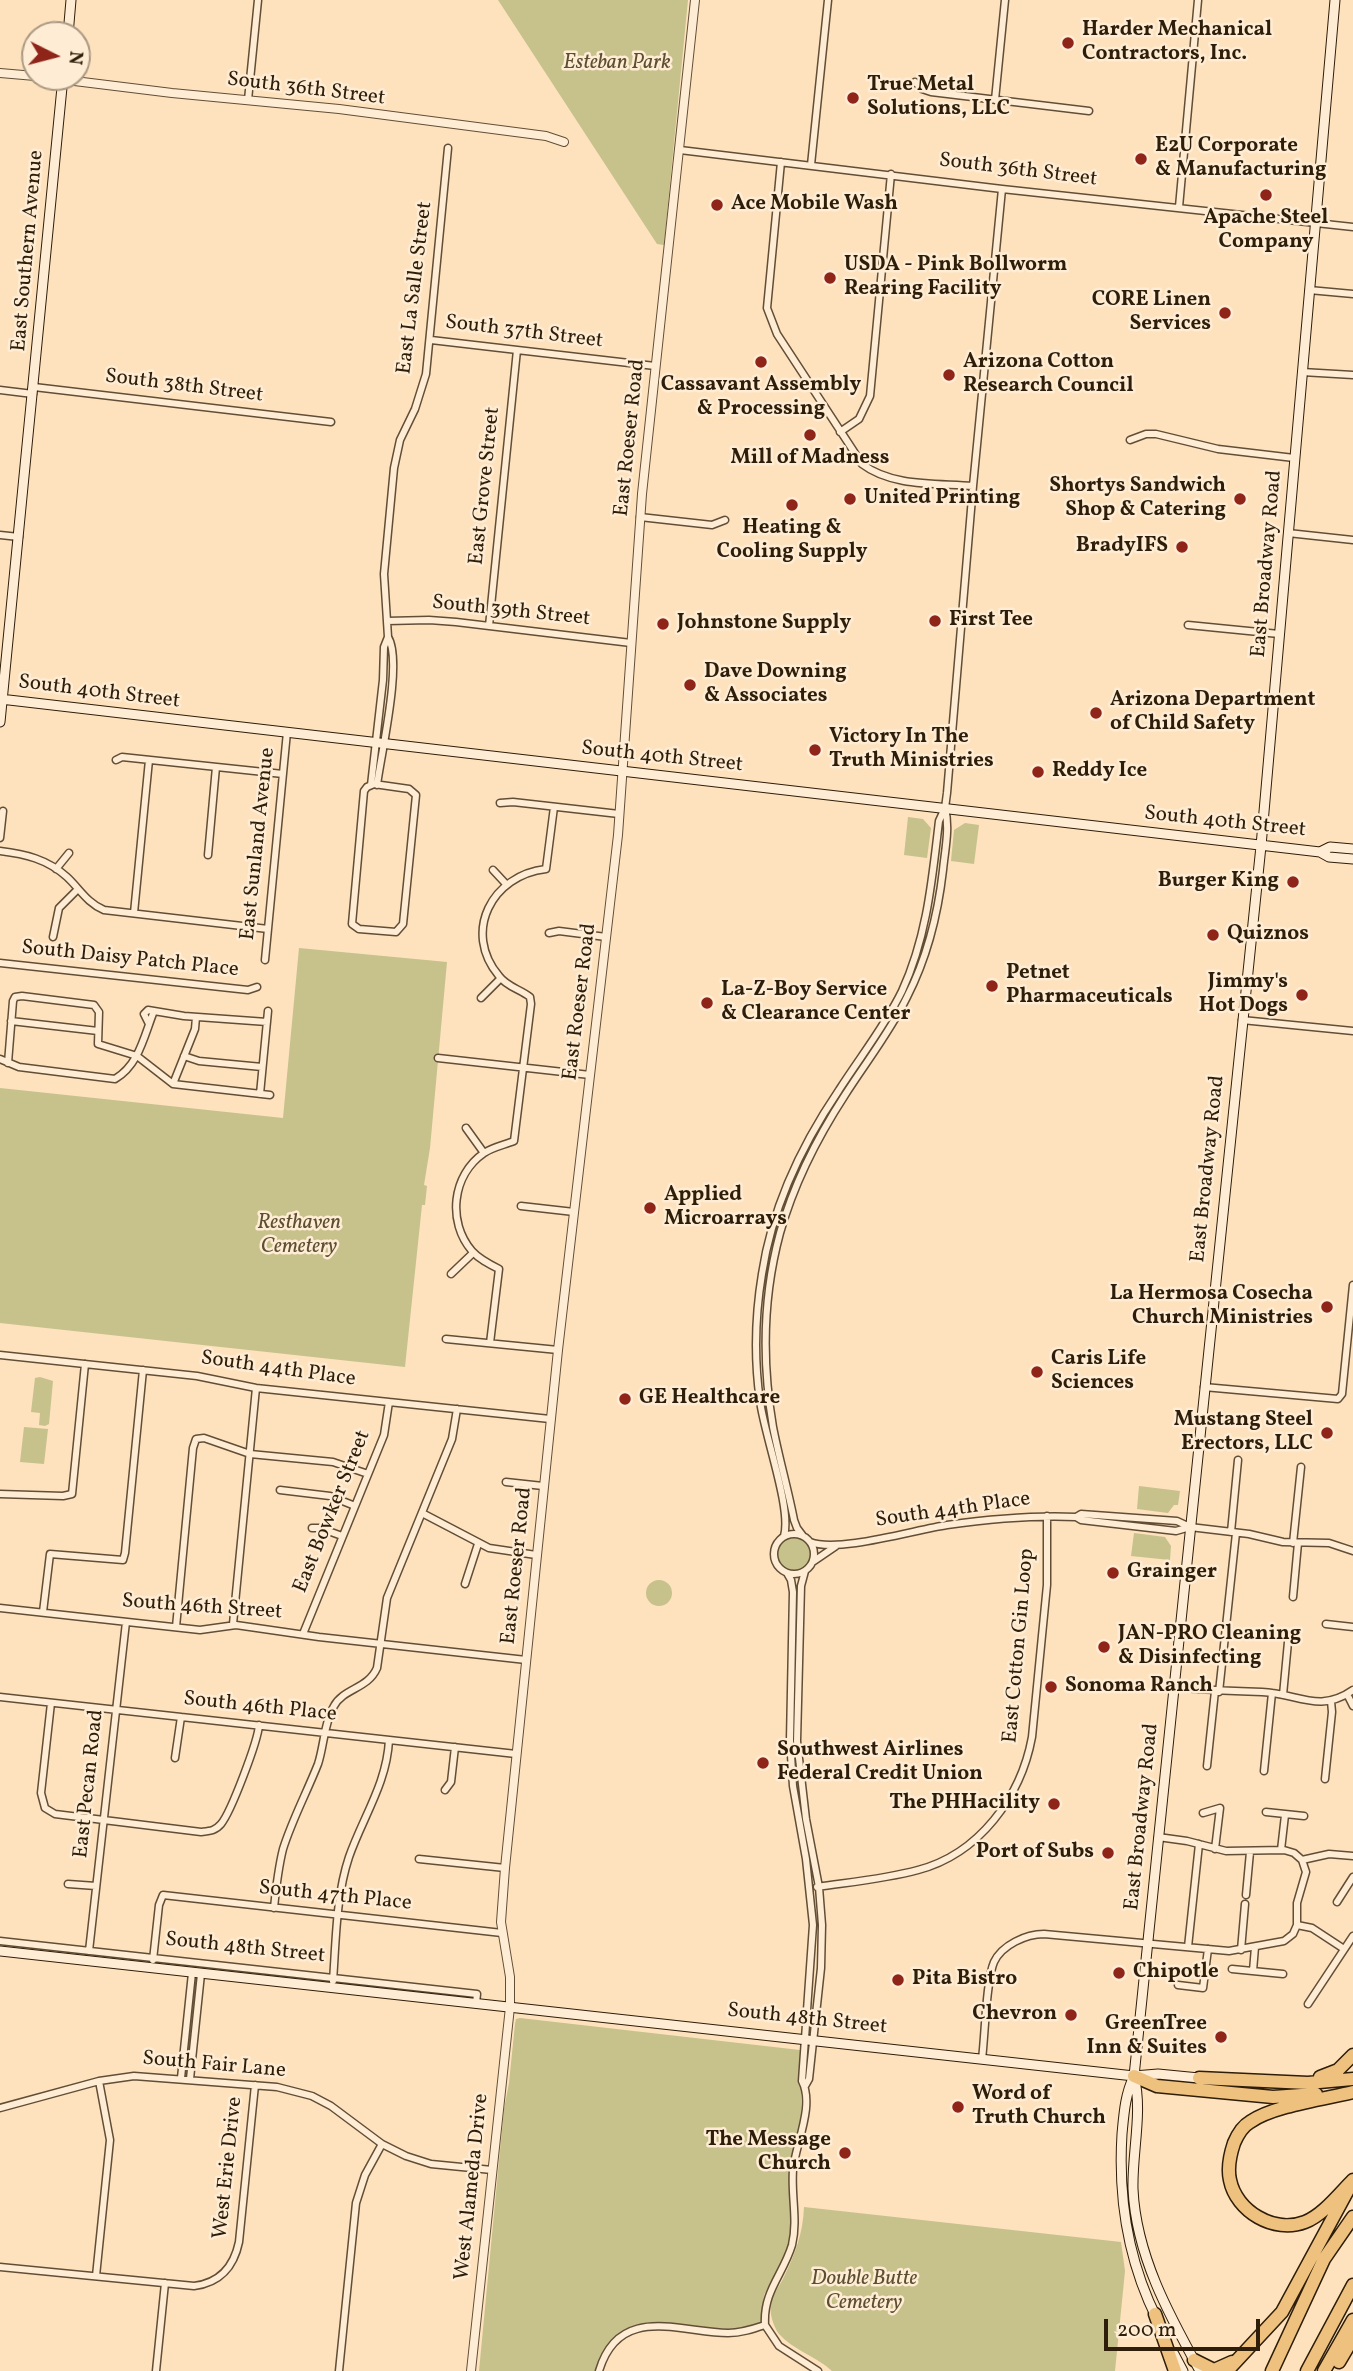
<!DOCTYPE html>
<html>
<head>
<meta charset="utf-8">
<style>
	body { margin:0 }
	#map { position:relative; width:1353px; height:2371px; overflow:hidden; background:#fde2bd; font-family:Vollkorn,serif }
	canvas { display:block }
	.north { position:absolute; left:21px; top:21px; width:70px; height:70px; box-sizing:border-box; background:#feecd4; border:2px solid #ab9983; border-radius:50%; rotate:96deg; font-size:19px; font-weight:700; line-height:28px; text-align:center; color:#2e1d09 }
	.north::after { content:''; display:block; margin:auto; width:24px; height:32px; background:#8f2418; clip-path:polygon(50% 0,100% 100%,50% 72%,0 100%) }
	.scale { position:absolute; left:1104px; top:2319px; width:156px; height:32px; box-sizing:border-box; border:4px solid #2e1d09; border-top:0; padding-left:9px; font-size:21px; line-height:24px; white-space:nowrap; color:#2e1d09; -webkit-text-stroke:5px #feecd4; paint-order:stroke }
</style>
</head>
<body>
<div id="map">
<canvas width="1353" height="2371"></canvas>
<div class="north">N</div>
<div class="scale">200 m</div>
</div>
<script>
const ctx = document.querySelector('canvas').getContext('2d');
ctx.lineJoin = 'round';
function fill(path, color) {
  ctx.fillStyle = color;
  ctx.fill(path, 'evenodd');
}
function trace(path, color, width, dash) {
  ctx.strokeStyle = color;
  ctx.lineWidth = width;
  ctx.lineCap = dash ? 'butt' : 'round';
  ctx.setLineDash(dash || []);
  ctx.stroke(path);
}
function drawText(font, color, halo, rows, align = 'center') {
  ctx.font = font + ' Vollkorn,serif';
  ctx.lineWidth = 5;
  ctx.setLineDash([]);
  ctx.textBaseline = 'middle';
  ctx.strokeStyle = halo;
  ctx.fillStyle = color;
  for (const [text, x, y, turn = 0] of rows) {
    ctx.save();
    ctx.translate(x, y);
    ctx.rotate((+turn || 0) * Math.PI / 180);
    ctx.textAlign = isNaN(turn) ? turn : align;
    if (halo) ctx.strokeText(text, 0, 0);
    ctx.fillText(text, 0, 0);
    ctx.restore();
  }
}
const green = new Path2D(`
	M498,0H688L664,245L657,244Z
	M908,817L923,819L931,828L927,858L904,855Z
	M965,823L979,825L974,864L951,861L954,830Z
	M299,948L447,962L430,1148L424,1185L427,1186L425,1205H422L405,1367L0,1323V1088L283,1118Z
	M40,1377L53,1381L49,1424L45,1426L39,1425L40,1413L31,1412L35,1378Z
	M24,1427L48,1429L44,1464L20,1462Z
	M1139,1486L1180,1491L1178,1505H1174L1168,1513L1137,1509Z
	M1134,1533L1165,1537L1171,1546L1170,1560L1131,1556Z
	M777 1554a17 17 0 1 1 34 0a17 17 0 1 1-34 0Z
	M646 1593a13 13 0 1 1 26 0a13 13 0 1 1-26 0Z
	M520,2018L800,2050L802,2123L790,2167L791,2236L785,2256L764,2295L762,2320L759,2324C700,2345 623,2286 596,2371H479L504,2109L509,2083L515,2024L516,2019Z
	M804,2207L1121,2242L1125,2271L1115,2371H832C816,2356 793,2350 779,2334C773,2326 769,2312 771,2303C773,2295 779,2286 783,2279C795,2254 803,2234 804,2207Z`);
const minor = new Path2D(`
	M915,82L922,89L931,92L1089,111
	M248,100L258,0
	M995,100L1005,0
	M680,150L1002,189L1353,227
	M781,162L767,308L777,334L862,464C892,487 937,483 973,486
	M811,165L828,0
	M1179,207L1198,0
	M1309,290L1353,294
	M431,340L655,366
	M1302,372L1353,375
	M34,387L331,422
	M0,390L33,394
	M840,432L859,419L870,396L891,174
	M1130,440L1146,434H1156L1218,449L1294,458
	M640,517L712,525L725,520
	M1288,533L1353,540
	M0,535L19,537
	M387,621L429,620L456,622L631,643
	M1188,625L1279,634
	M489,626L517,350
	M116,760L122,757L283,774
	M374,784L409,789L416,795L403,924L396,932L359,929L352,924L364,791L367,787Z
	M371,785L383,680L384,647L388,637L384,574L394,468L400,440L415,409L426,374L448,148
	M377,785C381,754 403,661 388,637
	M500,803L513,802L619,814
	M0,838L3,811
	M0,851C25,854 47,859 67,877C79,888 87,903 104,910L268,929
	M208,855L216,767
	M56,869L69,853
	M493,870L506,884
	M134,913L149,760
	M549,933L559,931L606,937
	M53,937L59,908L78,889
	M265,960L287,732
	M0,963L248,990L257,987
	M481,998L500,979
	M1242,1020L1353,1031
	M11,1021L98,1031
	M149,1024L144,1014L148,1010L184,1016L267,1022
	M184,1056L199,1061L262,1067
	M438,1058L590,1075
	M0,1059L19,1067L115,1079C139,1065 144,1036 154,1011
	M8,1063L13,1001L15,997L22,996L94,1005L99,1012L98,1044L137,1056L173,1084L270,1095
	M173,1084L195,1029L196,1017
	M260,1094L268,1011
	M466,1128L484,1153
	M521,1206L574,1212
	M451,1274L473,1253
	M446,1339L558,1350
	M490,1343L499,1269C489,1264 479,1259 472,1251C447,1222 452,1175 484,1153C493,1147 504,1145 514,1141L531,1004L530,997C520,989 507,987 499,976C462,932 492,875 546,869L554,807
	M0,1355L197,1376L256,1388L550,1419
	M1204,1387L1338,1399L1342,1394L1353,1285
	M506,1482L543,1486
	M280,1490L330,1496L355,1506
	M0,1494L63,1496L72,1494L85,1364
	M422,1513L489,1548L536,1555
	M1076,1517L1081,1520L1176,1531L1190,1527
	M312,1528H320L342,1536
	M1231,1532L1238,1460
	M774 1554a20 20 0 1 1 40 0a20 20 0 1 1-40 0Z
	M784,1536C792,1509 764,1434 760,1401C754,1359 755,1316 762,1274C772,1207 801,1146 839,1090C860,1057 885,1026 902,991C927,937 932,880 939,821L945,808L947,793L973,486L1002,189
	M803,1536L797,1528L794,1520C788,1489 779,1458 773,1427C762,1363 763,1296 780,1233C794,1183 817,1138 845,1095C866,1062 890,1032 907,997C927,958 938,914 943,870C945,849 950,829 945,808
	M810,1542C838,1553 914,1530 947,1525C990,1519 1033,1515 1076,1517L1081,1514L1177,1521L1190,1527L1249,1534L1283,1542L1329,1543L1353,1551
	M1293,1543L1301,1467
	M814,1561L836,1546
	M465,1584L478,1544
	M1293,1597L1298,1543
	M0,1608L200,1630L236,1625L319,1637L526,1660
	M43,1612L50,1554L123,1560L125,1553L143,1370
	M233,1624L256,1388
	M1326,1624L1353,1627
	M176,1627L193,1448L196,1439L204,1438L250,1454L333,1462L368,1474
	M303,1634L384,1435L389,1402
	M1174,1687C1204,1690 1232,1691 1262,1692C1297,1693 1319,1714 1353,1690
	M1219,1692L1236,1533
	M1347,1694L1353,1706
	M1283,1695L1288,1642
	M0,1697L516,1754
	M51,1703L41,1793L45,1808L55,1814L201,1832C210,1831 215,1831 221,1824C231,1812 258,1741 259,1725
	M175,1758L181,1717
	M1207,1766L1215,1691
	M1264,1771L1272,1693
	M1325,1779L1332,1712L1331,1701
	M445,1790L451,1782L455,1747
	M1266,1812L1304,1816
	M1203,1813L1220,1808L1215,1849
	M1158,1837L1187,1841L1226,1851L1284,1850L1294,1853L1302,1860L1306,1872L1297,1903V1925
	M1281,1850L1285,1815
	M419,1859L505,1868
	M1302,1860L1329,1854L1353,1856
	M68,1884L96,1886
	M817,1887C851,1882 885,1879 918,1870C979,1854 1021,1797 1032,1737L1047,1585V1516
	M1246,1895L1250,1852
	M1337,1902L1353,1877
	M274,1908C276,1888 278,1869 283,1849C292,1820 307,1792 318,1764C324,1746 324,1723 334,1706C344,1688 368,1689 377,1668L387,1598L452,1439L457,1409
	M0,1941L477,1994L476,2003
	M1188,1947L1199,1844
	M1241,1950L1245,1904
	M89,1951L126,1622
	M153,1960L159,1905L163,1895L502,1933
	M1232,1969L1283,1974
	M1253,1971L1255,1947
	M333,1981C336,1940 336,1896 349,1857C363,1817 387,1783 389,1740
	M1178,1985L1203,1988L1208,1949
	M1308,2004L1353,1936
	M982,2059C985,2036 986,1980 994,1962C1002,1945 1026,1934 1044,1934L1229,1951L1284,1941L1293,1934L1297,1925L1312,1928L1344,1949
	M181,2078L192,1973
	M190,2079L201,1974
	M805,2086L809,2079L821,1968L822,1925L819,1887L806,1819L797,1741L801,1586L805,1571
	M0,2108L99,2081L134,2076L277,2087L312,2096L331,2106L382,2144L406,2156L431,2164L492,2170
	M0,2267L194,2286C220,2283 234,2266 239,2242L255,2085
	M96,2276L110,2140L99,2081
	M765,2325L779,2346L818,2371
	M156,2371L165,2283
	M339,2371L356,2203L365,2175L382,2144
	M599,2371C619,2304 679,2332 728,2333C741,2333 753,2329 765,2325C763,2291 783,2275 792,2245C798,2220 791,2196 793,2170C795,2145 815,2106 802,2081L813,1925L806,1859L793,1786L790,1740L793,1592L791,1580L787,1573`);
const tertiary = new Path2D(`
	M0,73L35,76
	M42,77L172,93L339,109L546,136L564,142
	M471,2371L510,2007V1977L501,1922L505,1868L558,1350L618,835L642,494L695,0`);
const secondary = new Path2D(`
	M68,35L71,0
	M0,699L1320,852L1329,857L1353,859
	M0,722L63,77
	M1320,852L1330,847L1353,849
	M0,1951L1134,2076L1158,2074L1199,2078
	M1134,2076C1143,2112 1132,2152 1133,2189C1136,2255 1169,2315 1200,2371
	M1157,2319C1128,2261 1118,2199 1122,2134C1124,2113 1125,2095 1134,2076L1261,846L1335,0
	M1174,2354L1183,2371`);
const motorway = new Path2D(`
	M1134,2076L1157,2086L1273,2097L1316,2094
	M1320,2077L1338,2070L1353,2055
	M1199,2078L1308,2083L1353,2079
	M1353,2092C1324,2099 1273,2106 1250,2122C1243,2126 1237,2136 1234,2143C1230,2155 1227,2167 1230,2180C1236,2211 1274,2234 1305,2222C1323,2215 1339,2194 1353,2180
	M1155,2314L1175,2371
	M1194,2360L1214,2370L1232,2362
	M1339,2362L1353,2338
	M1227,2371L1282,2312L1348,2190
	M1272,2371L1324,2259L1353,2217
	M1307,2371L1353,2285
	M1324,2371L1353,2320`);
const markers = [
	[1068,43,7,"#8f2418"],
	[853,98,7,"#8f2418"],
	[1141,159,7,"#8f2418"],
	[1266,195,7,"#8f2418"],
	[717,205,7,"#8f2418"],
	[830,278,7,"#8f2418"],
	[1225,313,7,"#8f2418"],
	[761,362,7,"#8f2418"],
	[949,375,7,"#8f2418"],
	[810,435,7,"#8f2418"],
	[850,499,7,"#8f2418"],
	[1240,499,7,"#8f2418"],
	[792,505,7,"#8f2418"],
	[1182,547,7,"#8f2418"],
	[935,621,7,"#8f2418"],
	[663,624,7,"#8f2418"],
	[690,685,7,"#8f2418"],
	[1096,713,7,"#8f2418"],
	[815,750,7,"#8f2418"],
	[1038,772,7,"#8f2418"],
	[1293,882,7,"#8f2418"],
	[1213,935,7,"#8f2418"],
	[992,986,7,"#8f2418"],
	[1302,995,7,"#8f2418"],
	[707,1003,7,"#8f2418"],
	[650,1208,7,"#8f2418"],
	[1327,1307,7,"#8f2418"],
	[1037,1372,7,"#8f2418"],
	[625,1399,7,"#8f2418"],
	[1327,1433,7,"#8f2418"],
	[1113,1573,7,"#8f2418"],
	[1104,1647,7,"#8f2418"],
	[1051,1687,7,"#8f2418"],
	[763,1763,7,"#8f2418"],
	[1054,1804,7,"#8f2418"],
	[1108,1853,7,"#8f2418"],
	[1119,1973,7,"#8f2418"],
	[898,1980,7,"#8f2418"],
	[1071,2015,7,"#8f2418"],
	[1221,2037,7,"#8f2418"],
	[958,2107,7,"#8f2418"],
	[845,2153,7,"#8f2418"]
];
const poiNames = [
	["Harder Mechanical",1082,31],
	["Contractors, Inc.",1082,55],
	["True Metal",867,86],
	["Solutions, LLC",867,110],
	["E2U Corporate",1155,147],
	["& Manufacturing",1155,171],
	["Ace Mobile Wash",731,205],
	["Apache Steel",1266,219,"center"],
	["Company",1266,243,"center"],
	["USDA - Pink Bollworm",844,266],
	["Rearing Facility",844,290],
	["CORE Linen",1211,301,"right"],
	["Services",1211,325,"right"],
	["Arizona Cotton",963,363],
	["Research Council",963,387],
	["Cassavant Assembly",761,386,"center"],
	["& Processing",761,410,"center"],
	["Mill of Madness",810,459,"center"],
	["Shortys Sandwich",1226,487,"right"],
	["Shop & Catering",1226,511,"right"],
	["United Printing",864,499],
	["Heating &",792,529,"center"],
	["Cooling Supply",792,553,"center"],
	["BradyIFS",1168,547,"right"],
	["First Tee",949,621],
	["Johnstone Supply",677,624],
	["Dave Downing",704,673],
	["& Associates",704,697],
	["Arizona Department",1110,701],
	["of Child Safety",1110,725],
	["Victory In The",829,738],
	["Truth Ministries",829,762],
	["Reddy Ice",1052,772],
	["Burger King",1279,882,"right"],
	["Quiznos",1227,935],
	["Petnet",1006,974],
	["Pharmaceuticals",1006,998],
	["Jimmy's",1288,983,"right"],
	["Hot Dogs",1288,1007,"right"],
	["La-Z-Boy Service",721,991],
	["& Clearance Center",721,1015],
	["Applied",664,1196],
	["Microarrays",664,1220],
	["La Hermosa Cosecha",1313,1295,"right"],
	["Church Ministries",1313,1319,"right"],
	["Caris Life",1051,1360],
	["Sciences",1051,1384],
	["GE Healthcare",639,1399],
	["Mustang Steel",1313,1421,"right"],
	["Erectors, LLC",1313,1445,"right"],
	["Grainger",1127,1573],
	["JAN-PRO Cleaning",1118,1635],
	["& Disinfecting",1118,1659],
	["Sonoma Ranch",1065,1687],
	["Southwest Airlines",777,1751],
	["Federal Credit Union",777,1775],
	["The PHHacility",1040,1804,"right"],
	["Port of Subs",1094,1853,"right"],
	["Chipotle",1133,1973],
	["Pita Bistro",912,1980],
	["Chevron",1057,2015,"right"],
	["GreenTree",1207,2025,"right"],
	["Inn & Suites",1207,2049,"right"],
	["Word of",972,2095],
	["Truth Church",972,2119],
	["The Message",831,2141,"right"],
	["Church",831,2165,"right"]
];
const parkNames = [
	["Esteban Park",617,64],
	["Resthaven",299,1224],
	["Cemetery",299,1248],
	["Double Butte",864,2280],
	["Cemetery",864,2304]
];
const streetNames = [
	["South 36th Street",306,90,7],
	["South 36th Street",1018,171,7],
	["East Southern Avenue",29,251,-85],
	["East La Salle Street",416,288,-83],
	["South 37th Street",524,333,7],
	["South 38th Street",184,387,7],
	["East Roeser Road",631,438,-84],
	["East Grove Street",486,486,-84],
	["East Broadway Road",1268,564,-85],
	["South 39th Street",511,612,6],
	["South 40th Street",99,693,7],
	["South 40th Street",662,758,6],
	["South 40th Street",1225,823,6],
	["East Sunland Avenue",259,844,-84],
	["South Daisy Patch Place",130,960,6],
	["East Roeser Road",581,1002,-83],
	["East Broadway Road",1209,1169,-84],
	["South 44th Place",278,1370,8],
	["South 44th Place",953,1511,-8],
	["East Bowker Street",333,1512,-68],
	["East Roeser Road",518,1566,-84],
	["South 46th Street",202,1608,4],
	["East Cotton Gin Loop",1020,1646,-85],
	["South 46th Place",260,1708,6],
	["East Pecan Road",90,1784,-84],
	["East Broadway Road",1143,1817,-84],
	["South 47th Place",335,1897,6],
	["South 48th Street",245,1949,6],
	["South 48th Street",807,2020,6],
	["South Fair Lane",214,2066,5],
	["West Erie Drive",229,2168,-84],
	["West Alameda Drive",473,2187,-84]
];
fill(green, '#c7c18c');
trace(minor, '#624e36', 9);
trace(tertiary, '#624e36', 10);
trace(secondary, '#2e1d09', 11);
trace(motorway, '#2e1d09', 15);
trace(minor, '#feecd4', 6);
trace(tertiary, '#feecd4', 8);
trace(secondary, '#feecd4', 9);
trace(motorway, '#eec17e', 12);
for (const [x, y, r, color] of markers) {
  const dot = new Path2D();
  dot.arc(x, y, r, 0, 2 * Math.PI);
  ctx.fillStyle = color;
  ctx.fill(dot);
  trace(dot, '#feecd4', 2.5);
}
drawText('bold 21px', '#2e1d09', '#feecd4', poiNames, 'left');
drawText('italic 21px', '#5c4e30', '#feecd4', parkNames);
drawText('21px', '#2e1d09', '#feecd4', streetNames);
</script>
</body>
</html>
